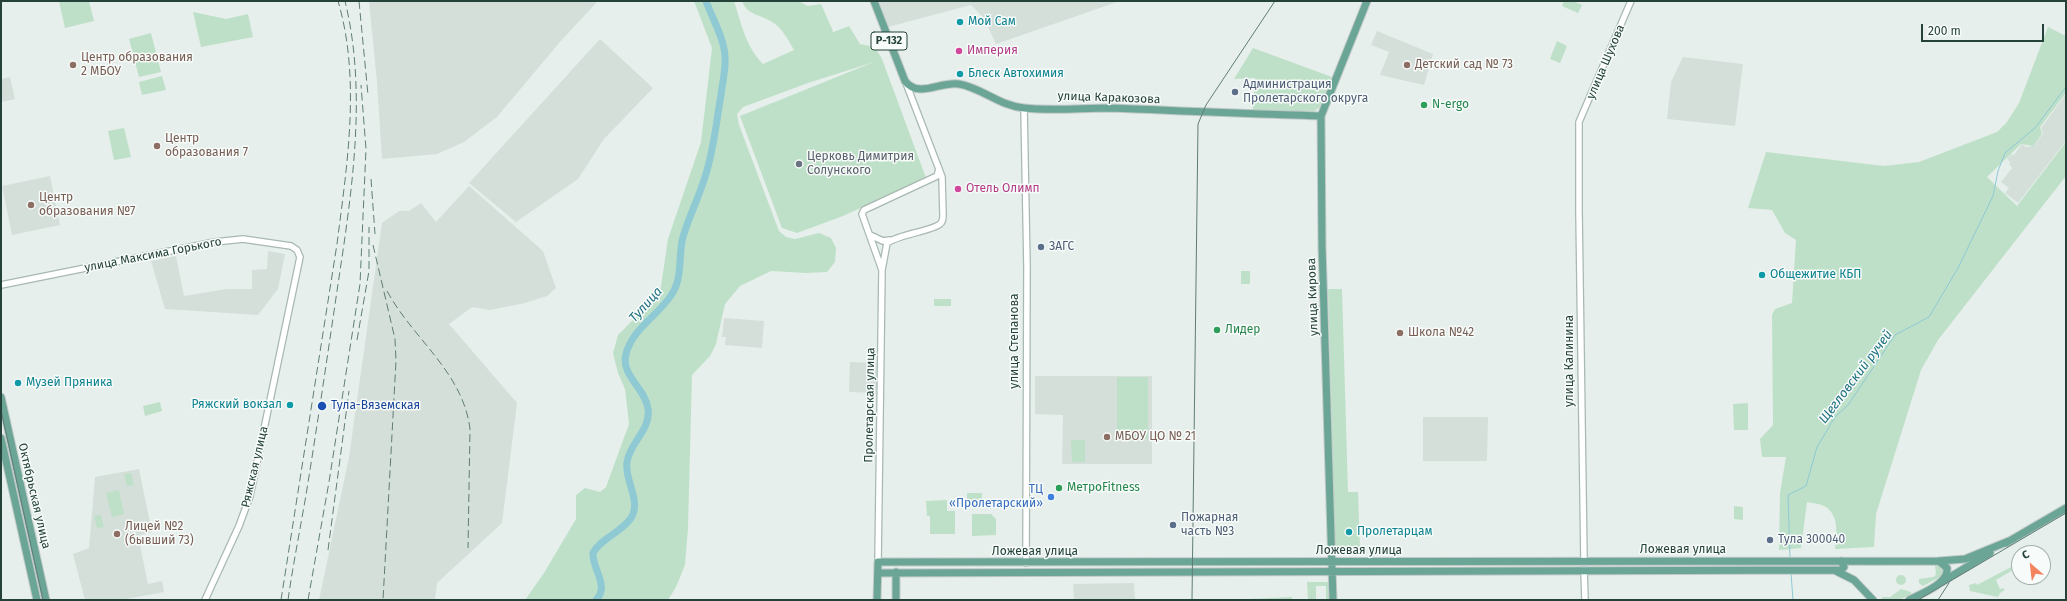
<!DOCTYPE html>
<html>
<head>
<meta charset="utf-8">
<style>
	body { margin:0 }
	#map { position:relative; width:2067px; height:601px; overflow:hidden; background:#e6efeb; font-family:"Fira Sans",sans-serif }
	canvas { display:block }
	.frame { position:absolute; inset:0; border:2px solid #24423a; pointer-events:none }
	.north { position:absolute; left:2011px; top:545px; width:40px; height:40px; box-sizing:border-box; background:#f7fbf9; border:1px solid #a3b1ad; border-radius:50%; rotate:332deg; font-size:11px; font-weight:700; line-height:16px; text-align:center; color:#24423a }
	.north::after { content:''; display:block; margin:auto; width:14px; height:18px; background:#f4845f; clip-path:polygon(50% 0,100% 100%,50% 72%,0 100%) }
	.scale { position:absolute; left:1921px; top:24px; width:123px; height:18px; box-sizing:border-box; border:2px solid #24423a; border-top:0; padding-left:5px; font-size:12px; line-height:14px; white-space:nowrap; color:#24423a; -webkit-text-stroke:3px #f7fbf9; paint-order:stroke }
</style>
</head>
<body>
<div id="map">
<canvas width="2067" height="601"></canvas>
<div class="frame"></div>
<div class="north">С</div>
<div class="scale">200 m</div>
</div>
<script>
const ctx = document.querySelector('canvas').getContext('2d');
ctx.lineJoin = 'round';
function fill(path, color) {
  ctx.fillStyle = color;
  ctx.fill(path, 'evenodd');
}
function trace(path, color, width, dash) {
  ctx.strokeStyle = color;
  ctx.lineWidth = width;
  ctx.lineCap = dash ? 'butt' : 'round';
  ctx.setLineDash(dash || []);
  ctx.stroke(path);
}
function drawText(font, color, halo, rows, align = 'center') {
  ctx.font = font + ' "Fira Sans",sans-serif';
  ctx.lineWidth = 3;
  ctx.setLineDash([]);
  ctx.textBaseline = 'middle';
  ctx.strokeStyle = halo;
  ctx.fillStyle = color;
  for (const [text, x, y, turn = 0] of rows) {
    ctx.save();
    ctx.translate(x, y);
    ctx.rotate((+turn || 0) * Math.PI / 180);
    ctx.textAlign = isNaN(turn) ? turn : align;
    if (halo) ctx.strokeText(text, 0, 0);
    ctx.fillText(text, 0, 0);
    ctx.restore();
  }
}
const built = new Path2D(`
	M369,1H598L559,43L497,117L464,142L437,154L382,159L377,82Z
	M879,1H1120L996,44L984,18L971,5L888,27Z
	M1377,31L1433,54L1424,85L1380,75L1389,52L1371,45Z
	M600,39L653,88L604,139L578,179L516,222L469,183Z
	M1683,57L1743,64L1735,126L1667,119L1671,82Z
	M10,77L15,99L1,102V79Z
	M2066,94V141L2018,203L2005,193L2009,188L2001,182L2012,168L2009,164L2010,162L2007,159L2011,154L2014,155L2022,144L2026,147L2033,146L2043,134L2041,128Z
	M50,176L60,225L12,235L2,186Z
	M469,186L543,251L556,288L547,296L525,303L490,310L472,307L449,324L517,403L502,523L437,583L435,600H319L349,457L382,223L399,211H409L421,203L436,222Z
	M268,251L285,254L278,289L258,315L165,309L151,261L176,256L184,296L227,289H252V270L267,269Z
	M724,318L764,321L762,348L725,345L726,337H722Z
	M850,362L877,363L876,393L849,392Z
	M1035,376H1152V464H1062L1063,415L1035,414Z
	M1423,417H1488L1487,461H1423Z
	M139,469L152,532L138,536L148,584L162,581L164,592L121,600H85L73,554L89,548L95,477Z
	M1134,583L1135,600H1074L1073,584Z`);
const green = new Path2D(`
	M59,1H89L94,21L65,28Z
	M694,1H734C741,23 746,47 763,64L794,50C789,41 783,30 775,24C762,14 747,16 742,1H798L808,6L821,4L833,31L831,33L849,26L860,44L875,47L882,59L926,178L843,216L797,233L782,228L740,116L874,62L808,83L743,107L737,114L739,125L779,231L786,237L795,239L819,233L831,238L836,248L835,262L827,272L806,273L771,271L740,286L725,304L716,344L710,356L692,375L688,528L685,565L676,587L668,600H525L544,573L576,519V495L585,488L600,492L606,487L629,424L625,389L618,373L613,353L618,335L660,293L668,239L701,142L712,48Z
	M1564,1H1573L1582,5L1578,13L1562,6Z
	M193,12L226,19L248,14L253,37L201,47Z
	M2048,27L2066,36V93L2040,127L2042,134L2033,146L2021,144L1987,177L2017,206L2066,142V176L1938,340L1921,370L1876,514L1874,547L1835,549C1837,535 1839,516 1826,507C1821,504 1812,503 1807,502L1801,548L1779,550L1780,493L1786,457H1762L1760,439L1773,425L1772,315L1775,309L1792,303L1796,240L1785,233L1772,210L1748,208L1766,152L1884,166L1919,162L1997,132L2007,122L2019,103Z
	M151,33L161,72L139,77L129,39Z
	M1557,41L1567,46L1560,63L1550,59Z
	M1253,48L1332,77L1320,107L1312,113L1253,110L1255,78L1234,79Z
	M162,76L166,90L142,95L139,82Z
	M124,128L131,157L114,160L108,131Z
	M1241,271H1250V284H1241Z
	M1328,289H1342L1348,492H1358L1360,549L1335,550Z
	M934,299H951V306H934Z
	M1117,377H1148V439H1117Z
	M160,402L162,411L145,416L143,406Z
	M1748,403V430H1734L1733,404Z
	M1071,440H1085V462H1072Z
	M131,473L134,485L127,486L124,474Z
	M119,490L124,514L112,517L106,493Z
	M967,493H982V505L967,506Z
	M947,500V511H955V534H930V516H927L926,501Z
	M1734,506L1743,507V520L1734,519Z
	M972,514H991L996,519V535L972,536Z
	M101,515L104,527L97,528L94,516Z
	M1940,563L1945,570L1942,576L1923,586L1919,583V579L1933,577L1936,575L1935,565L1866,566L1864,564Z
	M2011,567L2013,570L1996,580L2000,589L2003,588L2005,590L2000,593L1998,597L1970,591L1969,585L1976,583L1977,585Z
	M1896 580a5 5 0 1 1 10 0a5 5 0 1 1-10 0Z
	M1307,582H1328L1329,600H1326V586H1316V600H1308Z
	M1901,589L1911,592V594L1899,600H1880L1883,597H1890Z
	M1292,597V600H1248V599Z`);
const stream = new Path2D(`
	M1790,557L1788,495L1806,486L1817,447L1835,417L1848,405L1895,335L1929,317L1958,268L1993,196L1998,171L2005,153L2035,128L2066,87
	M1791,573L1793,600`);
const river = new Path2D(`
	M596,600C610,586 592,569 593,553C601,538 621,533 631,518C642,501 624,480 627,462C630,442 651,430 648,409C646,389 620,375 626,354C632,329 659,315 672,294C683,277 678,255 683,237C689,216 699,197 705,177C714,150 716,123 721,95C723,78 728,61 723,44C719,29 711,15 706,1`);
const minor = new Path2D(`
	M1024,108L1027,267L1026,563
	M870,235L883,241L890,240
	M882,270L887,243C900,234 932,231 940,224C943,222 943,218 943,215L942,177L906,83
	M1,285L215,242L243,239L291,246L297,250L300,257L250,496L239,526L205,600
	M1584,561L1579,212V122L1631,1
	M878,562L882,270L862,214L864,210L937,176L939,169
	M1584,570L1585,600`);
const major = new Path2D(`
	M874,1L905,81C919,99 940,81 959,84C982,88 1000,106 1024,108C1052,111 1081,108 1109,108C1180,111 1250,114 1321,116
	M1,397L46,600
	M1,438L37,600
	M2006,543L2066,508
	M1836,571L1854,580L1873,600
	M878,573L1841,570L1844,567L1841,561
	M1940,583L1990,553
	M877,600L878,562L1939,561L1965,559L2009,541
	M896,600V572
	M1333,600L1322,247L1321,116L1367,1
	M1909,600C1920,594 1949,584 1947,568L1939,561`);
const tram = new Path2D(`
	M1,410L43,600
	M1192,600L1198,124L1206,105L1275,1
	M1918,600L2066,513
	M1938,600L1949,583`);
const rail = new Path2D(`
	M359,1L368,95
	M371,179L375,234
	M373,245L395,339L396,361L383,600
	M387,291C413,339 463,372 470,429L468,548
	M357,340L369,271V227
	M328,550L349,391
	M281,600L337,244C347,165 361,79 338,1
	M288,600C293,565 300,530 306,495C317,427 327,359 337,291C351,197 368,95 345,1
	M308,600L329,482L360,284L366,149L361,85`);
const markers = [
	[960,22,4,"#0f9aa8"],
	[959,51,4,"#d1479c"],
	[73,65,4,"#8d6e63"],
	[1407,65,4,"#8d6e63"],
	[960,74,4,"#0f9aa8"],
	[1235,92,4,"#5c6f8a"],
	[1424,105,4,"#2e9e5b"],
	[157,146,4,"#8d6e63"],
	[799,164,4,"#6b7280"],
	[958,189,4,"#d1479c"],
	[31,205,4,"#8d6e63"],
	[1041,247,4,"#5c6f8a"],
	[1762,275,4,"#0f9aa8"],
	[1217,330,4,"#2e9e5b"],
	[1400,333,4,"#8d6e63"],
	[18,383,4,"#0f9aa8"],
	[290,405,4,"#0f9aa8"],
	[322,406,5,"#1a4fb4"],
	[1107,437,4,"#8d6e63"],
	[1059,488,4,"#2e9e5b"],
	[1051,497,4,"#3f7fe0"],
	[1173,525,4,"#5c6f8a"],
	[1349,532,4,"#0f9aa8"],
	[117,534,4,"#8d6e63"],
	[1770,540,4,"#5c6f8a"]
];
const shields = [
	[889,41,36]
];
const shieldNames = [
	["Р-132",889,41]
];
const cultureNames = [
	["Мой Сам",968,22],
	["Блеск Автохимия",968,74],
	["Общежитие КБП",1770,275],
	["Музей Пряника",26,383],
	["Ряжский вокзал",282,405,"right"],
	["Пролетарцам",1357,532]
];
const hotelNames = [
	["Империя",967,51],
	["Отель Олимп",966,189]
];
const educationNames = [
	["Центр образования",81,58],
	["2 МБОУ",81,72],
	["Детский сад № 73",1415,65],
	["Центр",165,139],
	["образования 7",165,153],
	["Центр",39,198],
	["образования №7",39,212],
	["Школа №42",1408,333],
	["МБОУ ЦО № 21",1115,437],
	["Лицей №2",125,527],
	["(бывший 73)",125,541]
];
const streetNames = [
	["улица Шухова",1606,62,-67],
	["улица Каракозова",1109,98,2],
	["улица Максима Горького",153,255,-11],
	["улица Кирова",1313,297,-92],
	["улица Степанова",1015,341,-90],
	["улица Калинина",1570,361,-90],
	["Пролетарская улица",870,405,-89],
	["Ряжская улица",255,467,-77],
	["Октябрьская улица",34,496,77],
	["Ложевая улица",1683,550],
	["Ложевая улица",1359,551],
	["Ложевая улица",1035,552]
];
const serviceNames = [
	["Администрация",1243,85],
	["Пролетарского округа",1243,99],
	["ЗАГС",1049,247],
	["Пожарная",1181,518],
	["часть №3",1181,532],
	["Тула 300040",1778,540]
];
const leisureNames = [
	["N-ergo",1432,105],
	["Лидер",1225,330],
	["МетроFitness",1067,488]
];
const worshipNames = [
	["Церковь Димитрия",807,157],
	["Солунского",807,171]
];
const transitNames = [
	["Тула-Вяземская",331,406]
];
const shopNames = [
	["ТЦ",1043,490],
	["«Пролетарский»",1043,504]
];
const waterNames = [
	["Тулица",646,305,-48],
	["Щегловский ручей",1856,377,-53]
];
fill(built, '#d4dfda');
fill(green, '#bfe0c8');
trace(stream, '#8ec9d4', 1);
trace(river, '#8ec9d4', 7);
trace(minor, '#a8b8b2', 8);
trace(major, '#c2cac8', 9);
trace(minor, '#fff', 5.5);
trace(major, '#6aa596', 7);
trace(tram, '#5f7d75', 1);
trace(rail, '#5f7d75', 1, [8, 4]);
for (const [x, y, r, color] of markers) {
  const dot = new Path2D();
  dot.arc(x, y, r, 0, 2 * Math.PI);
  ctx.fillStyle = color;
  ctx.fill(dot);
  trace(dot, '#f7fbf9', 1.5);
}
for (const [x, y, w] of shields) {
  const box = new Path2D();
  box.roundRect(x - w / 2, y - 9, w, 18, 3);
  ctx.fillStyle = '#f7fbf9';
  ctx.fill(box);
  trace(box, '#24423a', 1);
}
drawText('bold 11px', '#24423a', null, shieldNames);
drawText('12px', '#0d838f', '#f7fbf9', cultureNames, 'left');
drawText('12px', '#b23c85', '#f7fbf9', hotelNames, 'left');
drawText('12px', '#785e54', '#f7fbf9', educationNames, 'left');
drawText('12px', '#24423a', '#f7fbf9', streetNames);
drawText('12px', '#4e5e75', '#f7fbf9', serviceNames, 'left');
drawText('12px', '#27864d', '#f7fbf9', leisureNames, 'left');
drawText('12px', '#5b616d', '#f7fbf9', worshipNames, 'left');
drawText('12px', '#164399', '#f7fbf9', transitNames, 'left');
drawText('12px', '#366cbe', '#f7fbf9', shopNames, 'right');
drawText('italic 13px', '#1c6f80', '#f7fbf9', waterNames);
</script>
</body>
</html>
